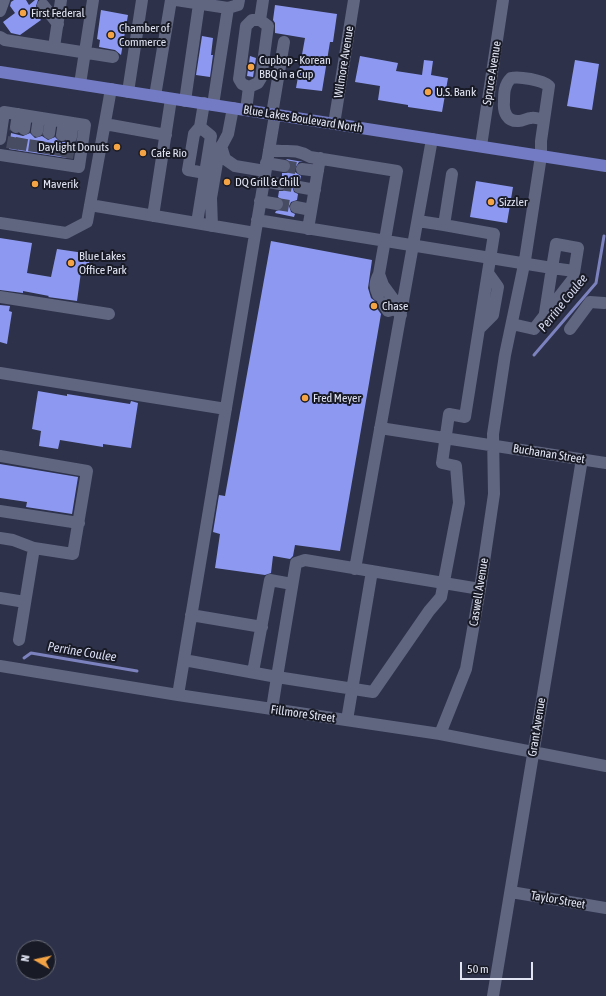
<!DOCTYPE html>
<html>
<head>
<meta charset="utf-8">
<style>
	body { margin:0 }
	#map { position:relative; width:606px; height:996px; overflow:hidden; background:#2d3149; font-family:"Asap Condensed",sans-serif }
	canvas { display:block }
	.north { position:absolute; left:16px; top:940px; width:40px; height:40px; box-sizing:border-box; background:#181a25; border:1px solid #686b77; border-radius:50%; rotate:279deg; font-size:11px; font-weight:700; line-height:16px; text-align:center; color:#e1e4f3 }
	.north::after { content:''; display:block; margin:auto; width:14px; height:18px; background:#f4a345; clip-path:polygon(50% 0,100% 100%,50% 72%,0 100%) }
	.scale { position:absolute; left:460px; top:962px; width:73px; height:18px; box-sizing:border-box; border:2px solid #e1e4f3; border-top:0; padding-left:5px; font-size:12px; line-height:14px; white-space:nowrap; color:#e1e4f3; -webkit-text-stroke:3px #181a25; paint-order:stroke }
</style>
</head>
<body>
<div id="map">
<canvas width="606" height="996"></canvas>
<div class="north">N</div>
<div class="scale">50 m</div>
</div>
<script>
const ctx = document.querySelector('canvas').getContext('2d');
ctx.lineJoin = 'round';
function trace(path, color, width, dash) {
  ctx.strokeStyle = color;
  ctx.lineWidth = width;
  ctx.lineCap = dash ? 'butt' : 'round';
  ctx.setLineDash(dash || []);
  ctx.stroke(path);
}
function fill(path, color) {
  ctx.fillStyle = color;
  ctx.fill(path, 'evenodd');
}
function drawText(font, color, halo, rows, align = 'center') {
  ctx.font = font + ' "Asap Condensed",sans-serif';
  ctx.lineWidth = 4;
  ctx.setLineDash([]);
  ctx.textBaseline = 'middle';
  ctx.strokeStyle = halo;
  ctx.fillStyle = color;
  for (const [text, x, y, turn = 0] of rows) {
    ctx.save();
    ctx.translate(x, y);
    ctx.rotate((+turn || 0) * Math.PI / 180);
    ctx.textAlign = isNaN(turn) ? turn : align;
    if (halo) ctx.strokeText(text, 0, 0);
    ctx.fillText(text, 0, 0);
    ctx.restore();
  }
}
const stream = new Path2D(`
	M534,355L596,283L604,236
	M24,658L31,653L137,671`);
const building = new Path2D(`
	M14,0H26L29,5L35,0H38L36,6L37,9L34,11L41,20L20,35L11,33L3,22L15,13L10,6L11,2Z
	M275,5L337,14L333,42H330L322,91L296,88L305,38L275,33V23L273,20Z
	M101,10L128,15L121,55L115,50L99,47L100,40L97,39Z
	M202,36L213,38L211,55H213L210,77L196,75Z
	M250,56L256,58L253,77L247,76Z
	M360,56L398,63L396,71L422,75L424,60L433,61L431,75L448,78L442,112L408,107V105L378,100L380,86L355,82Z
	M575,60L599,64L592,110L567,106Z
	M11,133L23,136L30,133L35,138L42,136L48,140L55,137L60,142H65L70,144L67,158L9,149Z
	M286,159L303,162H299L295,168V172L301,176L300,180L294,182L292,186L294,192L298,194L297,200L291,202L289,206L291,212L295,214L294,217L275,213L276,211L282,209L284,206V201L278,197L279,191H283L287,186V181L282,177V173H287L291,168V163Z
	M476,181L513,187L507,223L470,217Z
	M0,238L32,243L27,273L51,277L57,249L91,254L87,273L81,272L77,301L48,297L49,296L23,291V293L0,290Z
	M271,241L372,260L368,288L371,298L376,302V307L381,314L340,551L295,545L293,556L290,559L273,556L271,573L265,575L215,568L220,534L213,532L219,495L225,496Z
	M0,305L10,306L9,311L12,312L7,344L0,342Z
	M38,391L67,396V394L130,404L131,401L138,403L131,448L103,444V447L60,440L58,449L39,446L41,431L32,429Z
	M0,464L78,477L72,514L26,507L27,502L0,498Z`);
const minorTunnel = new Path2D(`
	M12,149L16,127
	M20,150L24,129
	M34,152L37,131
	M45,154L49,133
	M58,156L62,135
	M67,158L71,137
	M284,166L302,169
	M280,184L299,187
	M277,204L296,207`);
const minor = new Path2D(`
	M176,0L228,8L238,5L239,0
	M43,5L58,24
	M0,11L4,0
	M0,37L5,40L113,57
	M54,47L61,0
	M80,84L93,0
	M249,87L242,84L239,79L246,26L252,20H260
	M128,92L142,0
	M155,96L171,0
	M185,101L199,4
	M204,103L200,127L194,134L188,170L205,173
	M213,105L228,8
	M246,110L249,87L258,83L261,78L268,26L260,20L263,0
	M272,114L284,42
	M105,124L166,135
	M334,124L354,0
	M16,127L18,114
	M24,129L26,116
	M37,131L39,118
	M49,133L51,120
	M62,135L64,122
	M71,137L73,123
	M0,139L4,112L85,125L79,167L0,155
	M221,146L225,159L235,166L265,171
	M481,146L503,0
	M269,150C285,153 294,147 310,157L397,171L379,274L383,285L394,300L395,309L401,315
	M266,163L284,166
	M302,169L318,171
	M452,174L444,225L494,234L465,417L449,414L442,463L456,466L459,503L441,597L429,611L373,692L277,677L296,563L305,560L480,589
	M263,181L280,184
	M299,187L315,190
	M260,201L277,204
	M90,205L255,233
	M296,207L311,210
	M153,216L171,99
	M257,220L552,268L556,244L578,248L573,279L534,329L512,324
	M418,221L444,225
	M0,223L66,233L87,222L111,89
	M197,223L211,136L200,127
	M212,226L211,198L219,151L228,134L233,108
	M308,229L320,158
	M378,295C374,287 375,282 379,274
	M0,297L109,314
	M383,303L388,311L395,309
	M545,313L552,268L574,271
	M479,329L493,315L498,287L488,273
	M570,329L590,302L604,303
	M0,373L226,409
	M380,428L606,463
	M0,456L87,471L73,554L34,548L19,640
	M0,511L79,523
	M0,538L13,540L34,548
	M355,569L432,139
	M0,598L25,602
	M191,615L262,627
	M184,660L277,677L272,709
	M0,666L178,695L440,734L606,766
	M253,672L270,580L292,584
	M178,695L275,115
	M347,720L372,571
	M440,734L466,669L480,589L494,494L493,434L505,355L525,260L541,156V141L549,86C542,80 519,76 511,78C504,85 504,93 504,102C503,112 507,122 519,121C523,121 527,118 531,118C535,117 540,119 544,120
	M511,892L606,908
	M493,996L582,459`);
const major = new Path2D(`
	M0,72L606,166`);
const markers = [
	[23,13,4,"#f4a345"],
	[111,35,4,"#f4a345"],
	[251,67,4,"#f4a345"],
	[428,92,4,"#f4a345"],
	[117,147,4,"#f4a345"],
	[143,153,4,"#f4a345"],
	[227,182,4,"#f4a345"],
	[35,184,4,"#f4a345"],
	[491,202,4,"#f4a345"],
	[71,263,4,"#f4a345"],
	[374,306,4,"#f4a345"],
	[305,398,4,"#f4a345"]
];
const poiNames = [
	["First Federal",31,13],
	["Chamber of",119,28],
	["Commerce",119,42],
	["Cupbop - Korean",259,60],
	["BBQ in a Cup",259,74],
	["U.S. Bank",436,92],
	["Daylight Donuts",109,147,"right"],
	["Cafe Rio",151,153],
	["DQ Grill & Chill",235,182],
	["Maverik",43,184],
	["Sizzler",499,202],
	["Blue Lakes",79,256],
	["Office Park",79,270],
	["Chase",382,306],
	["Fred Meyer",313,398]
];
const streetNames = [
	["Wilmore Avenue",344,62,-81],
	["Spruce Avenue",492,73,-81],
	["Blue Lakes Boulevard North",303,119,9],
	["Buchanan Street",549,454,9],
	["Caswell Avenue",479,592,-81],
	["Fillmore Street",303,714,8],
	["Grant Avenue",537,727,-81],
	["Taylor Street",558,900,10]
];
const waterNames = [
	["Perrine Coulee",563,303,-51],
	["Perrine Coulee",82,652,9]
];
trace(stream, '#7c82be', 3);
fill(building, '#8d99f0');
trace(minorTunnel, '#484c62', 12, [12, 6]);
trace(minor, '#606580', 12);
trace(major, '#727bc4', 12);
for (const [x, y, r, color] of markers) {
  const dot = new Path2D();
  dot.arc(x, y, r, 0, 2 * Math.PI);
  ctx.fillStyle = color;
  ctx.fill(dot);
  trace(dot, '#181a25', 1.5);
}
drawText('12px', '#e1e4f3', '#181a25', poiNames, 'left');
drawText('12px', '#e1e4f3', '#181a25', streetNames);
drawText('italic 13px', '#d5d9f0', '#181a25', waterNames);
</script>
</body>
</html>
